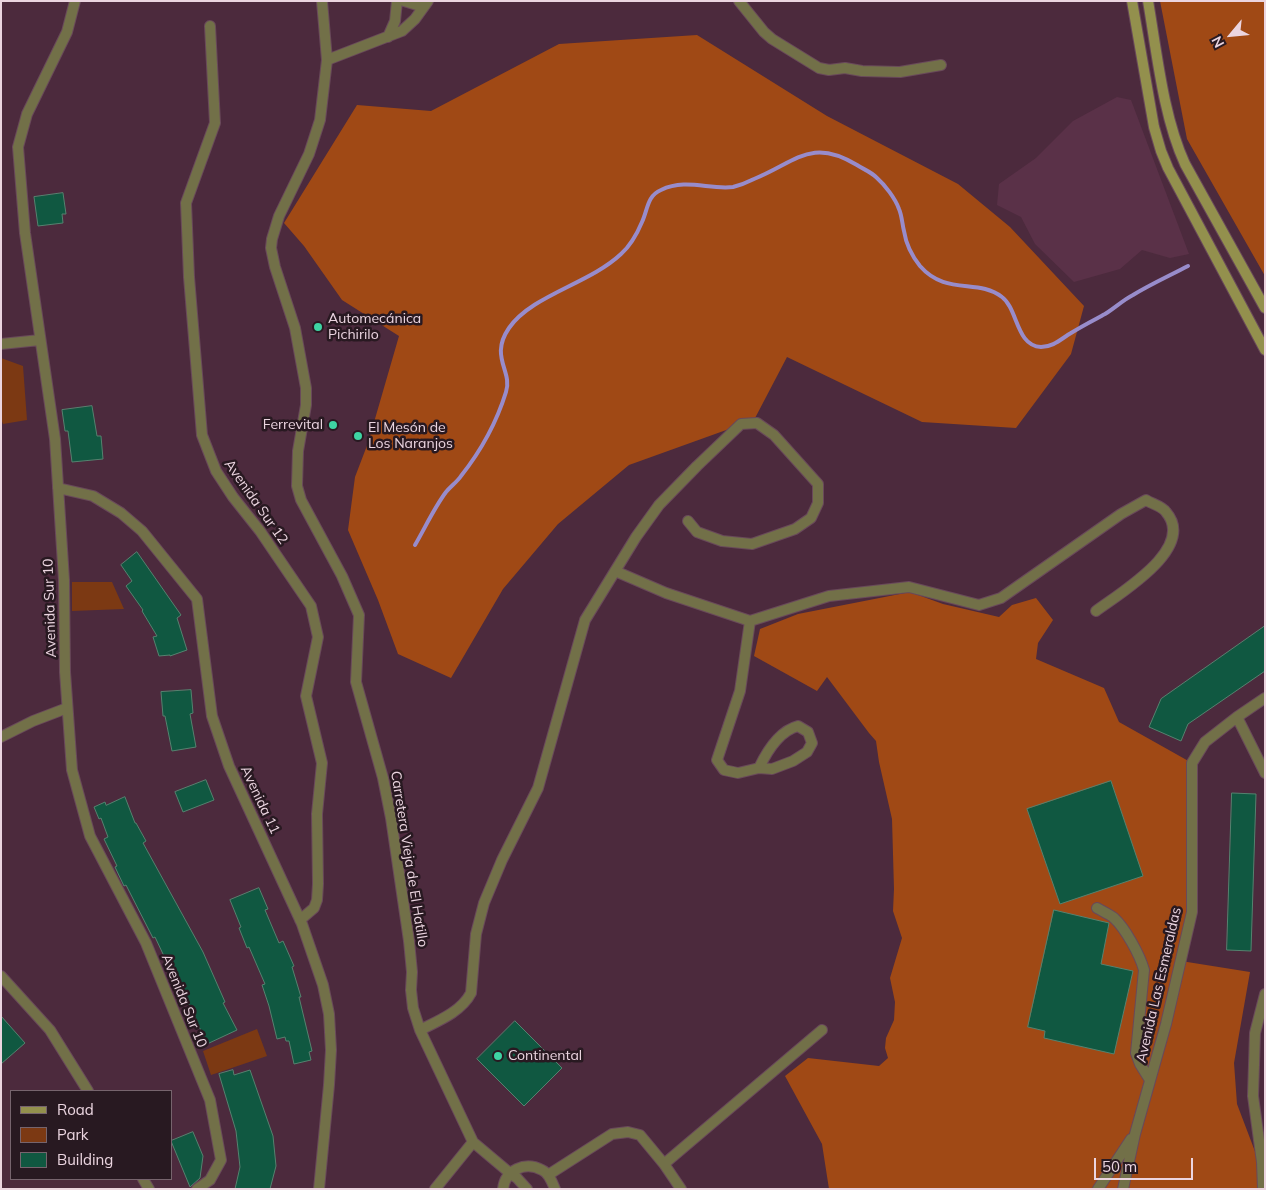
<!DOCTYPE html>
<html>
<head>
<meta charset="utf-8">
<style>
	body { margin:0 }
	#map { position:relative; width:1266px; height:1190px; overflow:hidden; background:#4c2a3d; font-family:Mulish,sans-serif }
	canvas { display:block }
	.frame { position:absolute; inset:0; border:2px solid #ebd5e0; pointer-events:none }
	.legend { position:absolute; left:10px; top:1090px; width:162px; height:90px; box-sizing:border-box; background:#281921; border:1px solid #76646d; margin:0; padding:6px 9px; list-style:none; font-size:15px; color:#ebd5e0 }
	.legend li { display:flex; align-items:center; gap:10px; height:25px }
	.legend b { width:25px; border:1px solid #76646d }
	.north { position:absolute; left:1206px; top:10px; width:50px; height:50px; -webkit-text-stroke:4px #281921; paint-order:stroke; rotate:242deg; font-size:14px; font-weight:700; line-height:20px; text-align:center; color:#ebd5e0 }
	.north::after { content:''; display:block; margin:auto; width:18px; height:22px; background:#ebd5e0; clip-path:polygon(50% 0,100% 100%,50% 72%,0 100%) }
	.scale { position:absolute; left:1094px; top:1158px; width:99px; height:22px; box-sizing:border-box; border:2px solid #ebd5e0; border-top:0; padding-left:6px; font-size:15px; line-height:18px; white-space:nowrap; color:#ebd5e0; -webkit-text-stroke:4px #281921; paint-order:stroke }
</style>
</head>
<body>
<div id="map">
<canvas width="1266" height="1190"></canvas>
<div class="frame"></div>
<ul class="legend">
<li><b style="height:6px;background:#93904d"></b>Road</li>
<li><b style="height:14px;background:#7c3913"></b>Park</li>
<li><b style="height:14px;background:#105841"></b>Building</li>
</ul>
<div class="north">N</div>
<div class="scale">50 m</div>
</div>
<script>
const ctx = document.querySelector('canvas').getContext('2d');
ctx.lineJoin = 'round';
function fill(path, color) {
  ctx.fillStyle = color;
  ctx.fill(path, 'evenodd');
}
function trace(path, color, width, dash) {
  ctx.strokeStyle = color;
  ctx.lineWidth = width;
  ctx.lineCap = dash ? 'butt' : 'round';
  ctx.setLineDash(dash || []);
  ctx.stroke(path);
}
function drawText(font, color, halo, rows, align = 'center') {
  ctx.font = font + ' Mulish,sans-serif';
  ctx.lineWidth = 5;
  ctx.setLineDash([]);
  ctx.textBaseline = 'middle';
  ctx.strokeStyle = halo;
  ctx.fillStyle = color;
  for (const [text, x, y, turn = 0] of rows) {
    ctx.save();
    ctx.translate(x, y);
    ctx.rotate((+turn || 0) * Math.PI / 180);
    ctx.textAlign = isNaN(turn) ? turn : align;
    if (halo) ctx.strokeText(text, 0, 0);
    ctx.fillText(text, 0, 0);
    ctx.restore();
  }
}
const built = new Path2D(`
	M1117,97L1131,100L1189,254L1170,258L1142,250L1120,269L1074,282L1035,244L1021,217L997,205L999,184L1036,158L1073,121Z`);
const green = new Path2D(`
	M1,358L23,366L27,420L3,424L1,419Z
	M72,582H112L124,609L72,611Z
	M257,1029L267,1056L211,1075L203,1051Z`);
const forest = new Path2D(`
	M1160,1H1265V276L1187,139Z
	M697,35L827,116L958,184L1010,227L1084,306L1071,354L1016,428L922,422L787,357L754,420L629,465L558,524L503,589L451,678L398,654L378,600L348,530L355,477L368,443L399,336L342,300L304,246L284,223L357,105L431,111L559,44Z
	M910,592L943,604L999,617L1012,605L1036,598L1053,620L1038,643L1036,659L1104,688L1119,722L1192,763V898L1181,961L1250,972L1234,1063L1237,1104L1259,1162V1189H829L822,1144L785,1076L808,1058L879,1066L888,1058L885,1048L886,1038L894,1020L895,1002L890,978L902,938L893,911L894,889L892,819L879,762L876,741L869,733L827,677L817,691L754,656L760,629L798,614Z`);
const stream = new Path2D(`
	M415,545C425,528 434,508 446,492C451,486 457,482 461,476C480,452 497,421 506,392C513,371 489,357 509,328C532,295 589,284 621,254C630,246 637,234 642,222C648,209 647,196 661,190C686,178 709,190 733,187C741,185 748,182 754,179C796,162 811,137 857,165C863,169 871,172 876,177C885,185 895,198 899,209C902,216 902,223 904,231C906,244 912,256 920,266C946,296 978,278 1002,297C1018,309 1016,346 1041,347C1053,347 1061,339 1071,333C1082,326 1094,320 1105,314C1115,308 1123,300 1133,295C1151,284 1169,276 1188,266`);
const building = new Path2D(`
	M63,193L66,214H62L63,223L38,226L34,197Z
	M92,406L97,436H101L103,459L72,462L68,431H65L62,410Z
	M137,552L181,615L177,618L187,650L170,656V655L159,656L153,637L157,636L142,611L143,610L126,586L132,581L121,565Z
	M1265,626V671L1188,724L1181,741L1149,727L1161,699Z
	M191,690L193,713L190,714L196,747L172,751L165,716H163L161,692Z
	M206,780L214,800L183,812L175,792Z
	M1111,781L1143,876L1060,904L1027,809Z
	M1232,793L1256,794L1251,951L1227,950Z
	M125,797L135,823H136L146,841L143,843L203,952L225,1002L223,1003L237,1030L207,1044L182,989L180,990L155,937L153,938L126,885L124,886L115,867L117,866L104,839L108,837L101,818L99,819L94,807L105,802L106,805Z
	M259,888L268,909L265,910L279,943L283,941L294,966L292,967L301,997H299L312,1051L309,1052L311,1060L294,1064L289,1041H286L285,1037L277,1039L269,1006L262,985L265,984L249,947L247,948L239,928L241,927L230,900Z
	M1054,910L1109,923L1101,964L1133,971L1114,1054L1044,1038L1045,1031L1028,1027Z
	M1,1016L25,1043L1,1064Z
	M515,1021L562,1068L524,1106L477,1059Z
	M233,1070L234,1075L250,1070L273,1136L276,1166L270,1189H235L240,1167L236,1131L219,1074Z
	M193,1132L203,1156L200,1178L190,1187L171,1141Z`);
const minor = new Path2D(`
	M75,1L67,32L27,114L18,147L25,233L55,439L64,580L65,672L72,770L90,836L146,943L210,1100L221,1160L210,1180L197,1189
	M322,1L327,60L320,120L309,154L279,216L272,239L271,248L275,267L295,328L306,388V405L298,451L297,486L301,500L342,576L359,615L356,682L383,778L391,818L409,941L412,972L411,990L413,1008L420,1030L473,1142L511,1174L517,1178L527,1189
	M404,1L417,5L426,1
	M739,1L764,32L772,39L819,68L829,70L845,68L862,71L900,72L941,65
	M210,26L215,123L186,203L189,277L202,435L216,471L233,497L260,531L311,606L318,637L306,696L322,763L317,814L318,884L317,900L314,908L300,920
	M388,37L395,21L397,1
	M327,60L402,31L415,19L428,1
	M1,344L40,340
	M58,488L93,496L121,513L142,531L197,599L212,716L229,766L302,924L323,985L329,1014L331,1050L329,1085L319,1189
	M615,571L666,593L750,621L829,596L909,587L979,605L1001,598L1121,514L1146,500C1152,504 1162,506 1166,512C1197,548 1120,593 1096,611
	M750,621L740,691L717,760L724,770L738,773L759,768L772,769L793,761L807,752L812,743L808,732L798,726C779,731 767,751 759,768
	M1237,717L1265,773
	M1,737L33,721L67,708
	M1097,908C1102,911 1109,914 1114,918C1125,928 1140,955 1144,970L1136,1053L1140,1064L1150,1080
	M1,976L50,1030L88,1091
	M420,1030C438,1021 461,1012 471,993L476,934L484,903L502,860L538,788L585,620L636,537L659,505L697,466L741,424L757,423L774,435L818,484V503L811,518L795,529L752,544L722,541L697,532L688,521
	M664,1164L822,1030
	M548,1175L612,1134L628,1132L640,1135L664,1164L681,1189
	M143,1179L149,1189
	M435,1189L473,1142
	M503,1189C505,1170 525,1161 542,1170C549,1173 552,1182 555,1189
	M1098,1189L1131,1139
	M1123,1189L1135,1134L1166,1024L1192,912V763L1205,742L1237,717L1265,698
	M1263,1189L1262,1162L1253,1096L1255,1033L1265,994`);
const secondary = new Path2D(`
	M1132,1L1154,127L1161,151L1168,168L1265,350
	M1148,1C1157,53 1163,116 1185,164L1265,308`);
const markers = [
	[318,327,5,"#3ed4a3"],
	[333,425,5,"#3ed4a3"],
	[358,436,5,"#3ed4a3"],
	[498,1056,5,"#3ed4a3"]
];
const poiNames = [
	["Automecánica",328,319],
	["Pichirilo",328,335],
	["Ferrevital",323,425,"right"],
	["El Mesón de",368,428],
	["Los Naranjos",368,444],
	["Continental",508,1056]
];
const streetNames = [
	["Avenida Sur 12",256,502,55],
	["Avenida Sur 10",50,608,-92],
	["Avenida 11",260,800,65],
	["Carretera Vieja de El Hatillo",409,859,81],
	["Avenida Las Esmeraldas",1159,985,-77],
	["Avenida Sur 10",184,1001,68]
];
fill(built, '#5a3148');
fill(green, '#7c3913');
fill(forest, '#a04915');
trace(stream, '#988ccb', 4);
fill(building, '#105841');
trace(building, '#55826f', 1);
trace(minor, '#69495a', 12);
trace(secondary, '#69495a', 12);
trace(minor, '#727048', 10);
trace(secondary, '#93904d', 10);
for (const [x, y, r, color] of markers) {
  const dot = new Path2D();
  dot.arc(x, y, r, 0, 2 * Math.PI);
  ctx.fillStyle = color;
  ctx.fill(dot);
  trace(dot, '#281921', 2);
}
drawText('14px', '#ebd5e0', '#281921', poiNames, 'left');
drawText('14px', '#ebd5e0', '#281921', streetNames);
</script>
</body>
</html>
